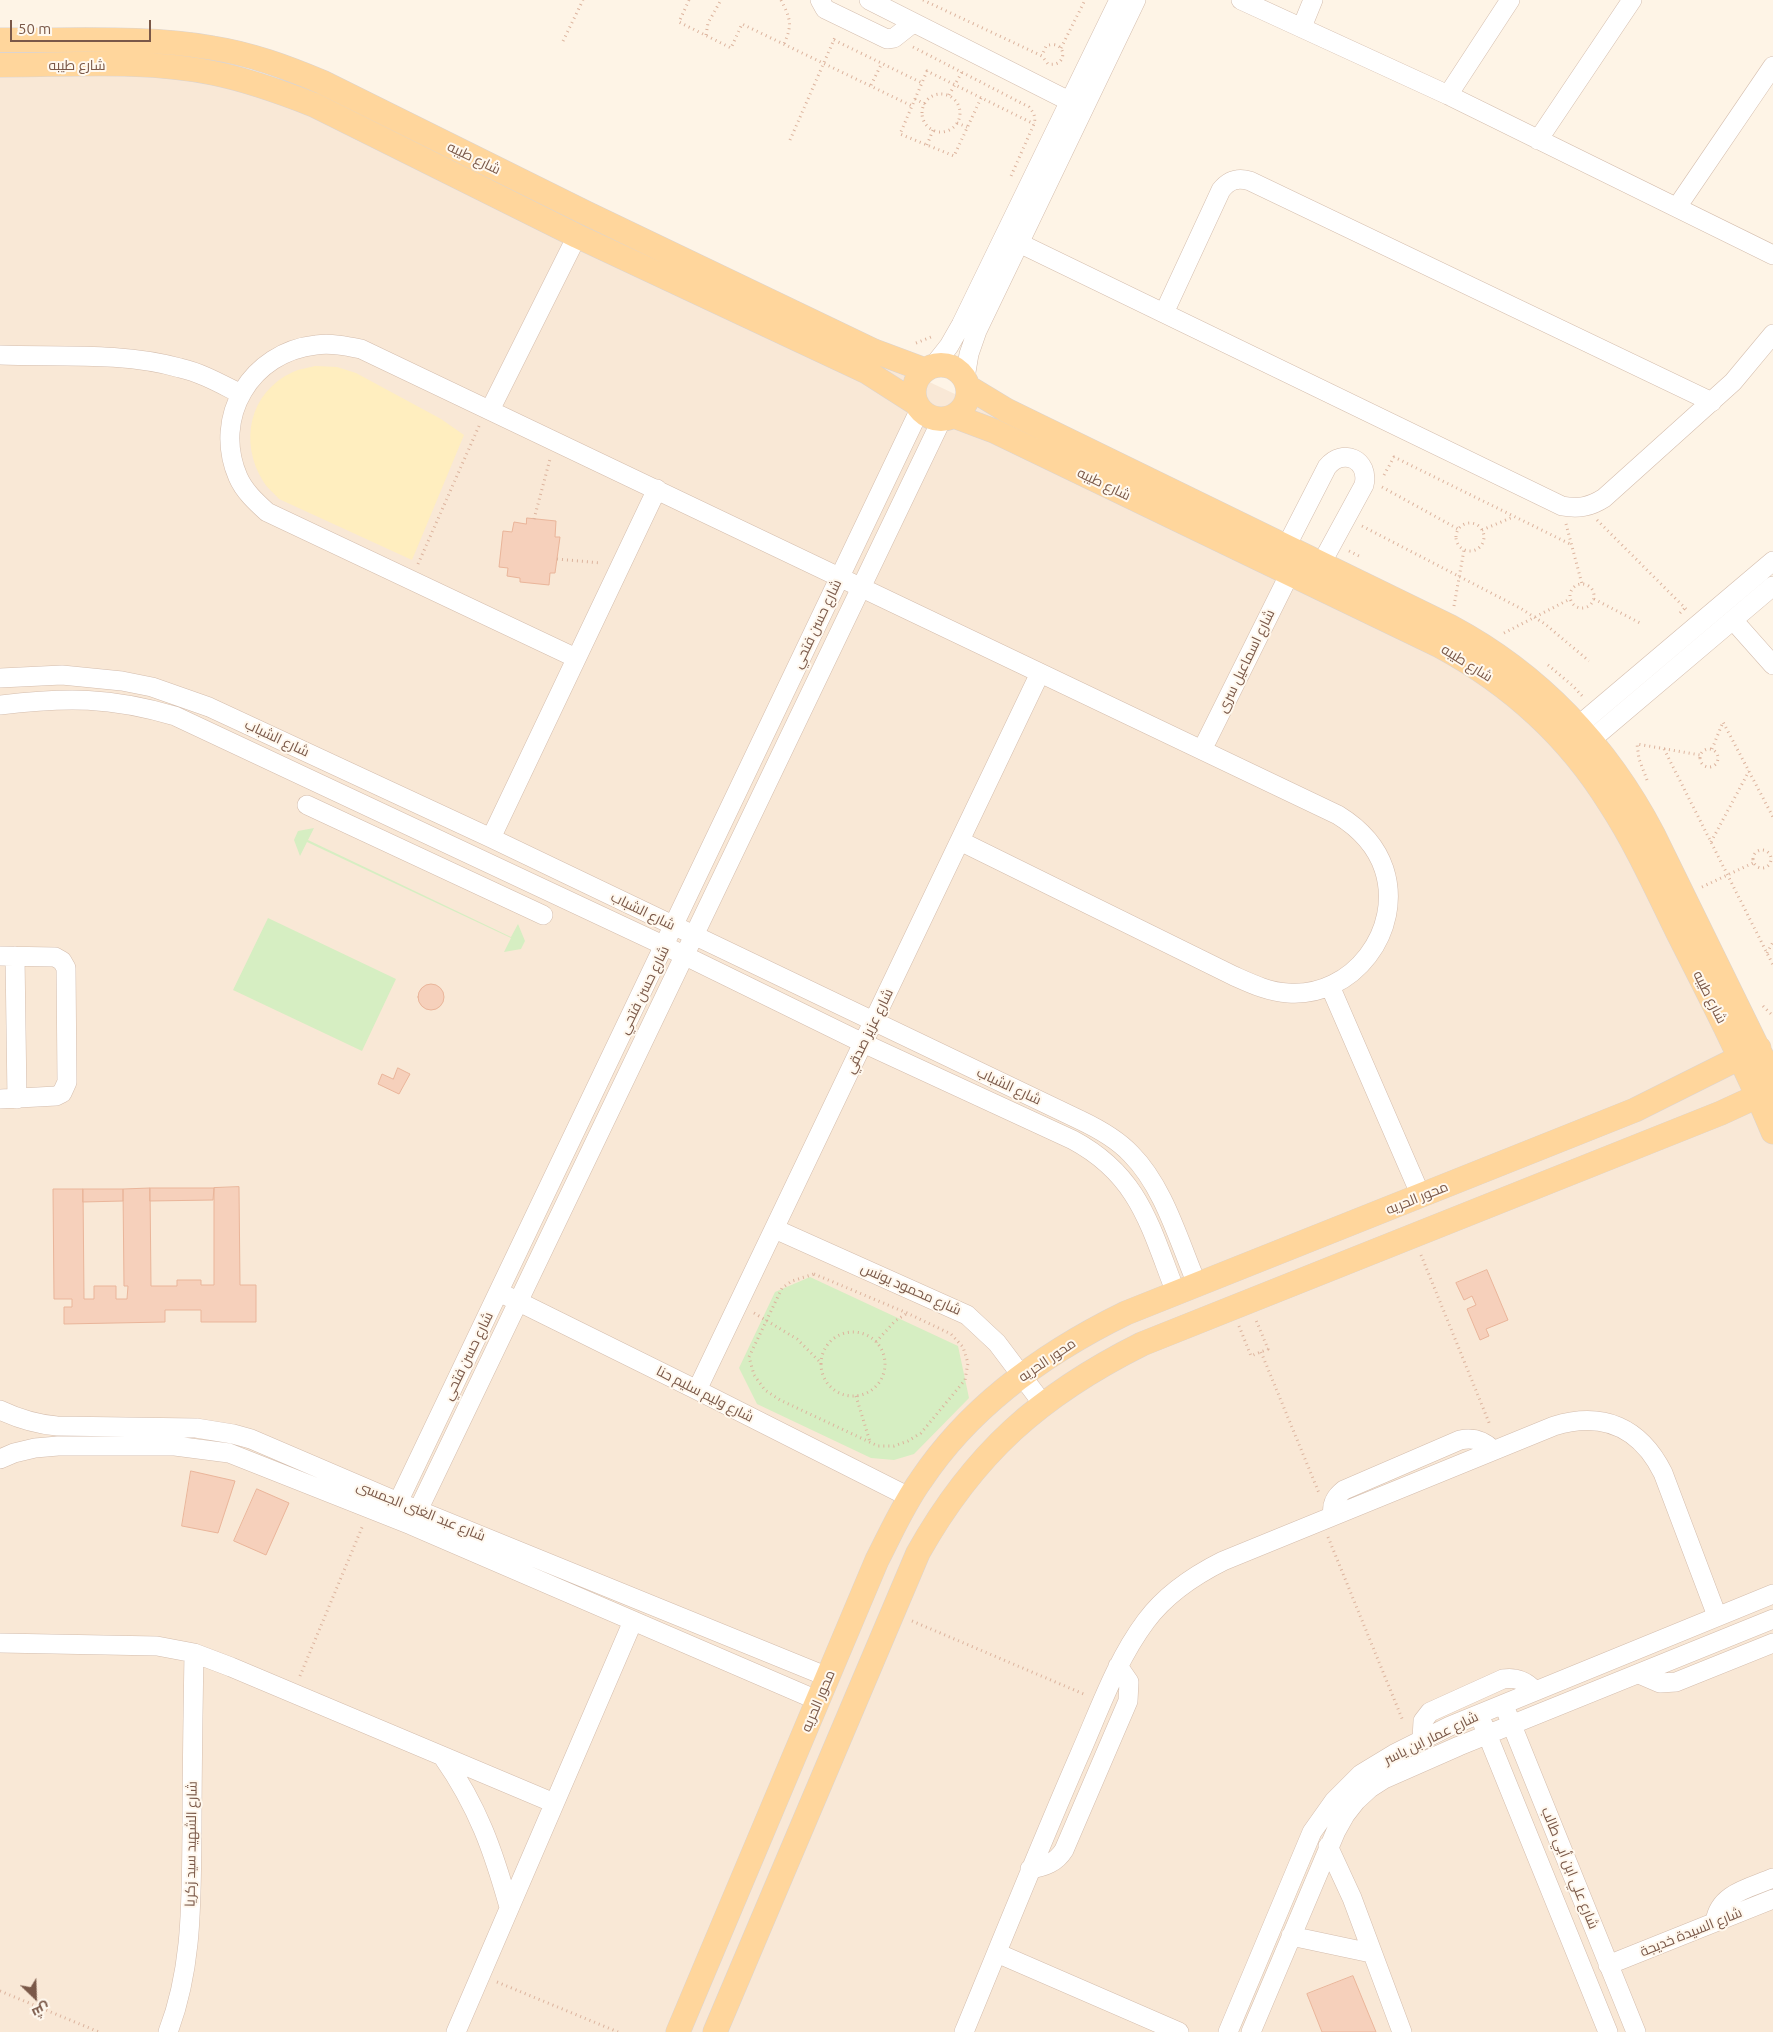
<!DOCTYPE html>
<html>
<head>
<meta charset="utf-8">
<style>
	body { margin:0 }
	#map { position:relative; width:1773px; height:2032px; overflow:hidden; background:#fef4e6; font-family:Ubuntu,Cairo,sans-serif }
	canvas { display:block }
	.north { position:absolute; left:10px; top:1972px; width:50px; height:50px; -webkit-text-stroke:4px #fff8ee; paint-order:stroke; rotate:156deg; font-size:14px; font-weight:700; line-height:20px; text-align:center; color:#7a5848 }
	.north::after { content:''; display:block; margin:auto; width:18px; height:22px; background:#7a5848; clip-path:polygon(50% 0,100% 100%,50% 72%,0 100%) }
	.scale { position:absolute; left:10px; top:20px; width:141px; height:22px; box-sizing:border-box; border:2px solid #7a5848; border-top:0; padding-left:6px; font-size:15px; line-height:18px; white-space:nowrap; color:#7a5848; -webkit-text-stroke:4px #fff8ee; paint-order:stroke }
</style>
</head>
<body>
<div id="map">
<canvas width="1773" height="2032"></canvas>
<div class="north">ش</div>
<div class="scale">50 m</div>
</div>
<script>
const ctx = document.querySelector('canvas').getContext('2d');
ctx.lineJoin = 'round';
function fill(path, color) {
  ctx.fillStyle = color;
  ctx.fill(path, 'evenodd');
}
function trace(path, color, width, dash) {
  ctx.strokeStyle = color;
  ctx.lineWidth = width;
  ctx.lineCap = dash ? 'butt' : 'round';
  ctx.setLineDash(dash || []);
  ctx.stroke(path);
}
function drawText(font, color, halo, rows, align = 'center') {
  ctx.font = font + ' Ubuntu,Cairo,sans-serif';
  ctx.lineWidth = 4;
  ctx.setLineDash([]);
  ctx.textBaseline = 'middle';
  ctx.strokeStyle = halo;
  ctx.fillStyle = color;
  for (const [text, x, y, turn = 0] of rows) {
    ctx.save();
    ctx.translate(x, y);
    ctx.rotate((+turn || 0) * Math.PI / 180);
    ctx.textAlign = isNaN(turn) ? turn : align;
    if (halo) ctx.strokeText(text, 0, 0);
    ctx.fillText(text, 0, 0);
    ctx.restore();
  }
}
const residential = new Path2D(`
	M0,56L232,62L464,164L1243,529L1529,688L1625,803L1773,1123V2032H0Z`);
const green = new Path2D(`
	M314,828L308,840L511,937L518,924L525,941L521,949L504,952L511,938L307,842L300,856L294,840L298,831Z
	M268,918L396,979L362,1051L233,990Z
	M810,1277L958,1346L969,1398L914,1454L894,1460L871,1458L757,1404L739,1368L775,1292Z`);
const sand = new Path2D(`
	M315,366L337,367L356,373L441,419L464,435L412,560L279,499C274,493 267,488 263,481C239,442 249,392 293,372C299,369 308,368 315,366Z`);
const building = new Path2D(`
	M527,518L556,521L555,537H560L555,573H550L549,585L520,582V578L507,576L508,568L499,567L503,531L512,532L514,522L526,524Z
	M418 997a13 13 0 1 1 26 0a13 13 0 1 1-26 0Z
	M398,1068L410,1074L399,1094L378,1084L382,1074L393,1079Z
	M239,1187L240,1285H256V1322H201V1310H165V1322L64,1324V1307H72V1299H54L53,1189H83L84,1299H94V1286H116V1299H127L128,1286H124L123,1189L150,1188L151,1286H177V1280H201V1285H214V1188Z
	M150,1188H214L213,1200L150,1201Z
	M83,1189H123V1201L83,1202Z
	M1487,1270L1508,1320L1486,1329L1489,1336L1480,1340L1467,1309L1476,1305L1472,1296L1464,1300L1456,1283Z
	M191,1471L235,1481L218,1533L182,1526Z
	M257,1489L289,1503L266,1555L234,1541Z
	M1353,1976L1376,2032H1322L1307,1994Z`);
const path = new Path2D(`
	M689,0L679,22L731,48L742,24L912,106
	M781,0C790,18 793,24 784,44
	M923,0L1042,56L1048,64C1069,68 1067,38 1046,46L1042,56
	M706,35L708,23L721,0
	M834,40L922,83
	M563,41L583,0
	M913,47L1029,107C1034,113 1036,117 1034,124L1011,176
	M1061,48L1085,0
	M871,85L882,63
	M922 113a19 19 0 1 1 38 0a19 19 0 1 1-38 0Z
	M949,95L962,72
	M981,98L954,156L900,134L927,71L1034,124
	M915,99L925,104
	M957,123L967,127
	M790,140L836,35
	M927,145L933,130
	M916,343L931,337
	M1384,475L1394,457L1572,545
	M1382,487L1458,529
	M534,519L550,459
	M1597,520L1686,609
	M1456 537a14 14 0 1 1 28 0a14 14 0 1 1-28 0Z
	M1566,524L1582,584
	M1362,526L1520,608L1545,624L1589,661
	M1482,530L1513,517
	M1349,551L1361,557
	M557,559L601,563
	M418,564L479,426
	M1570 596a12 12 0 1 1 24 0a12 12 0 1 1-24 0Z
	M1594,599L1640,623
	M1454,606L1464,550
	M1680,613L1685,608
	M1504,633L1570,599
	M1548,665L1573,686L1584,698
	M1700 758a9 9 0 1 1 18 0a9 9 0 1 1-18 0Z
	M1664,749L1773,965
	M1712,749L1723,722L1773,817
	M1647,780L1639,759L1637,744L1700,755
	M1711,842L1749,771
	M1753 859a9 9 0 1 1 18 0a9 9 0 1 1-18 0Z
	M1702,887L1753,863
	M1767,953L1773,942
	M1763,1006L1773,1016
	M1421,1255L1490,1425
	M814,1274L907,1313L951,1334L963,1347L968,1363L965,1380L921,1433L908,1441L894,1446H878L780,1400L765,1390L754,1375L749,1357L782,1288L792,1281Z
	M754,1313L797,1339L821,1363
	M1239,1326L1251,1356L1268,1349L1256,1320
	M821 1364a32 32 0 1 1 64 0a32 32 0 1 1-64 0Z
	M876,1342L895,1321L909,1312
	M1261,1352L1319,1493
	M856,1396L870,1442
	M1328,1537L1403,1721
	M912,1621L1086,1695
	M300,1676L363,1525
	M497,1982L618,2032
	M0,1991L99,2032`);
const minor = new Path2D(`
	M820,0L825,9L887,39L894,38L913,23
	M869,0L1069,101
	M1241,0L1448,95L1773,255
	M1302,27L1313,0
	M1448,95L1510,0
	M1538,140L1632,0
	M1677,207L1773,66
	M1019,243L1562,506C1578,509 1590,507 1604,498L1733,382L1773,334
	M1164,313L1221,190C1229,180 1237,177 1250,181L1712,402
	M0,355C58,357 124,352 180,368C202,373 221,384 241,394
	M934,365L949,346L961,325L1119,0
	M965,378L969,354L977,331L1136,0
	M490,410L577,236
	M1286,547L1327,467C1343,447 1370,460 1364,485L1321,564
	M1733,620L1773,665
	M576,658L267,512C256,502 244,491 238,477C212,417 251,352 316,345C331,343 346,346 361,349L1338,815C1359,828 1376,845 1384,869C1404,930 1353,998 1288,993C1269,992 1252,984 1234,976L960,841
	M0,678L62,675L122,681L152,687L209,707L491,838L1080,1120C1099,1129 1117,1139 1131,1154C1164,1187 1179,1242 1197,1284
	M0,705C67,697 110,697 175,716L665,946L863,1043L1073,1140C1140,1176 1150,1227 1176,1293
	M1578,726L1773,561
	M1591,740L1773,586
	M1202,750L1290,573
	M307,805L543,915
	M491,838L657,489
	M0,956L55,957L62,961L66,968L67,1082L62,1093L56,1096L0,1099
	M15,956L17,1099
	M1330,986L1421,1196
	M775,1229L967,1315L997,1343L1043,1404
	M507,1296L697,1390L909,1497
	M697,1390L1040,673
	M0,1410C19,1419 36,1424 57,1426L196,1428L233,1434L251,1439L398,1502L828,1677
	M0,1459L14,1453L35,1448L58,1446H175L229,1453L411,1525L819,1701
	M1333,1516C1331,1504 1335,1497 1344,1490L1460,1440C1474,1437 1484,1441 1493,1450
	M391,1517L920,409
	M411,1525L942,419
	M0,1643L157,1646L194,1653L231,1667L554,1803
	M1639,1674L1660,1683L1676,1682L1773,1643
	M1507,1713L1636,2032
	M1483,1724L1608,2032
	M1422,1739L1423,1721L1430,1712L1503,1679C1517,1677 1526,1681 1535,1691
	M443,1757C478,1807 493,1850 509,1907
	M1328,1846L1352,1898L1402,2032
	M1030,1869C1044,1867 1056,1863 1064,1850L1128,1701L1129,1682L1118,1666
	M1715,1922C1719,1893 1750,1888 1773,1878
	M1291,1936L1371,1953
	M997,1953L1179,2032
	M1608,1965L1773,1899
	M168,2032C193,1967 191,1900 192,1832C192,1772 193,1712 194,1653
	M456,2032L633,1621
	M964,2032C1002,1940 1039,1848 1079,1756C1099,1711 1116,1661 1146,1621C1166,1594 1193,1576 1223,1561L1554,1426C1603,1411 1640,1427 1663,1473L1717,1616
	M1228,2032L1312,1832L1334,1801L1361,1774L1394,1754L1450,1726L1773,1594
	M1251,2032L1336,1831L1345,1815L1356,1801L1370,1788L1384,1779L1459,1746L1773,1619`);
const major = new Path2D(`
	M0,40C68,41 147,36 213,48C251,54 286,67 322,82L586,213L874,351L925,370
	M0,65C68,65 146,59 213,73C248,80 281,92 314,105L577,236L867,372L917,404
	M914 392a27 27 0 1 1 54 0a27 27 0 1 1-54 0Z
	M968,387L1006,410L1451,627C1539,674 1607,746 1653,834L1773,1079
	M954,416L994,431L1440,646C1510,684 1568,736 1610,804C1638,847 1659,895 1682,941C1714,1004 1746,1067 1773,1132
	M678,2032L877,1560C891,1533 903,1505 921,1480C971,1405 1046,1352 1126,1313L1635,1110L1759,1048
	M715,2032L918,1553C974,1453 1040,1395 1142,1344L1721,1113L1773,1089`);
const streetNames = [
	["شارع طيبه",77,65],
	["شارع طيبه",474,158,26],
	["شارع طيبه",1104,484,26],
	["شارع حسن فتحي",817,624,-65],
	["شارع اسماعيل سرى",1246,661,-64],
	["شارع طيبه",1467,663,32],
	["شارع الشباب",277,738,25],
	["شارع الشباب",643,911,26],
	["شارع حسن فتحي",644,990,-64],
	["شارع طيبه",1710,997,63],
	["شارع عزيز صدقي",869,1031,-64],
	["شارع الشباب",1009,1086,25],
	["محور الحريه",1417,1198,-22],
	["شارع محمود يونس",911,1289,24],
	["شارع حسن فتحي",468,1356,-64],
	["محور الحريه",1047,1360,-34],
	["شارع وليم سليم حنا",705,1394,27],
	["شارع عبد الغنى الجمسى",421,1511,22],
	["محور الحريه",818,1701,-67],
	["شارع عمار ابن ياسر",1431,1738,-26],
	["شارع الشهيد سيد زكريا",191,1844,-89],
	["شارع علي ابن أبي طالب",1570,1868,68],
	["شارع السيدة خديجة",1691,1932,-22]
];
fill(residential, '#f9e8d6');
fill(green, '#d6eec2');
fill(sand, '#ffeebf');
fill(building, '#f6d0bb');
trace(building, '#eab59a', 1);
trace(minor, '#d4bdad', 20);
trace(major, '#dcd4cf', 25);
trace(path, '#dcb39d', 3, [1, 4]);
trace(minor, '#fff', 19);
trace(major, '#ffd69c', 24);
drawText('14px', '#7a5848', '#fff8ee', streetNames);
</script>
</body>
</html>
